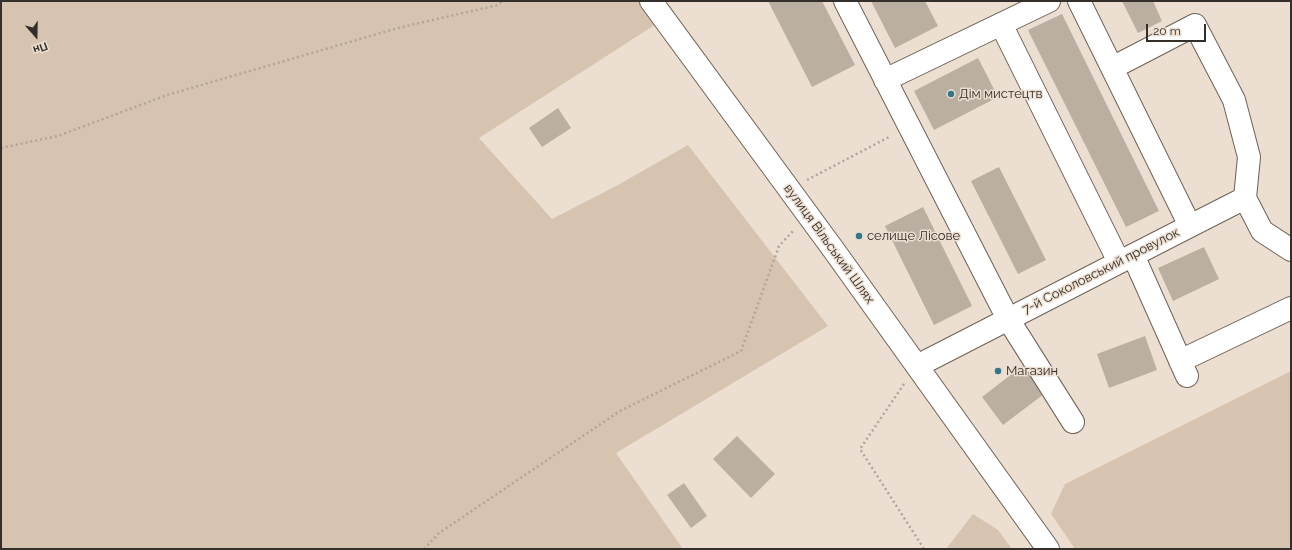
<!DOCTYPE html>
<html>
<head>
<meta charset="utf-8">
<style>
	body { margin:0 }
	#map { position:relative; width:1292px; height:550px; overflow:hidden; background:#ecdfd1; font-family:Raleway,sans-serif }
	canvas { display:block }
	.frame { position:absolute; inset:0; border:2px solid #342f2a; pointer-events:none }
	.north { position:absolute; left:16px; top:16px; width:40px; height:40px; -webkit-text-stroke:3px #ecdfd1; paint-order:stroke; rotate:160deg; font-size:11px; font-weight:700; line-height:16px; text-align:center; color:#342f2a }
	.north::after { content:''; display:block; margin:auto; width:14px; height:18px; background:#342f2a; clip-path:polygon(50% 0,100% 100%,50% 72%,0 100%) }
	.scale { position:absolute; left:1146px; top:24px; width:60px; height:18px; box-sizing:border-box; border:2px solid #342f2a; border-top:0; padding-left:5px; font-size:12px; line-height:14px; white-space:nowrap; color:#342f2a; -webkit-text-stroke:3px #ecdfd1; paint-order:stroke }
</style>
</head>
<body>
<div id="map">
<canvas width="1292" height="550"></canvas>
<div class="frame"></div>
<div class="north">Пн</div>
<div class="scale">20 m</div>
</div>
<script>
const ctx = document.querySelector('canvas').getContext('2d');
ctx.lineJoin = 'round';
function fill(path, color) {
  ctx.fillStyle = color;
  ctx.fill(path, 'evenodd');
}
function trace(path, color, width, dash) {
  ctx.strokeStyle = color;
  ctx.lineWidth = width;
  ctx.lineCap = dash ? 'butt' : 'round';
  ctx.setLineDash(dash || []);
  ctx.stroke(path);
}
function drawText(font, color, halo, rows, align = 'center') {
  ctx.font = font + ' Raleway,sans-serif';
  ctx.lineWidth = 3;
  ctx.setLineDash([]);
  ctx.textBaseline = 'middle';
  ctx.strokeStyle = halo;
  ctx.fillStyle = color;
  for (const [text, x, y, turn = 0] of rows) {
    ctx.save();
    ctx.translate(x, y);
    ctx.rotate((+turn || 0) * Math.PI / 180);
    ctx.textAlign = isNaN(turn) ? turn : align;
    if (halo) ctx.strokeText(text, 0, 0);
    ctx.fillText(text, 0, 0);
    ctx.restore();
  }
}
const green = new Path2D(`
	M1,1H651L664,19L479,138L552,219L618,185L688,145L828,326L616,453L683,549H1Z
	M1291,371V549H1075L1051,514L1065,484Z
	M973,514L998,530L1012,549H946Z`);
const building = new Path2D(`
	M768,1H822L855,65L812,87Z
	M871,1H925L938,26L895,48Z
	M1122,1H1153L1162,21L1138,33Z
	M1062,14L1159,211L1126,227L1028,30Z
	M978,58L998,97L934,130L914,91Z
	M558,108L571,128L542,147L529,128Z
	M999,167L1046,260L1018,274L971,181Z
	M923,207L972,306L934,325L885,226Z
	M1204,247L1219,279L1173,301L1158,268Z
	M1145,336L1157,370L1109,388L1097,354Z
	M1022,366L1044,394L1003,425L982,397Z
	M737,436L775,474L751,498L713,459Z
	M684,483L707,516L691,528L667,495Z`);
const path = new Path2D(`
	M1,148L58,136L167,95L398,28L498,5L502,1
	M807,180L891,136
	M904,384L860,449L924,549
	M424,549L439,533L620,411L741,351L779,246L794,230`);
const minor = new Path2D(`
	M651,1L833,249L1048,549
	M845,1L1008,319L1073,422
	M1001,24L1119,262
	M1112,68L1195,25L1234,100L1249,157L1245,198L1190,226
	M885,80L1049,1
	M1245,198L1262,231L1291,250
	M1133,255L1187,376
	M1180,361L1291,308
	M917,366L1190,226L1079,1`);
const markers = [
	[951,94,4,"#357689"],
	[859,236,4,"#357689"],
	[998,371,4,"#357689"]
];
const poiNames = [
	["Дім мистецтв",959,94],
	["селище Лісове",867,236],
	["Магазин",1006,371]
];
const streetNames = [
	["вулиця Вільський Шлях",829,244,54],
	["7-й Соколовський провулок",1101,271,-27]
];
fill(green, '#d7c4b0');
fill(building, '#bbafa1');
trace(minor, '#6d6255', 24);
trace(path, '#afa59a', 2.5, [2, 3]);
trace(minor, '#fff', 22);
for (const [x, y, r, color] of markers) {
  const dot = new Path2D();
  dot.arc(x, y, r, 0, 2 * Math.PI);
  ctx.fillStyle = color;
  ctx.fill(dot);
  trace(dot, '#ecdfd1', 1.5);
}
drawText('13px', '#342f2a', '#ecdfd1', poiNames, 'left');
drawText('13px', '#342f2a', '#ecdfd1', streetNames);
</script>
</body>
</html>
